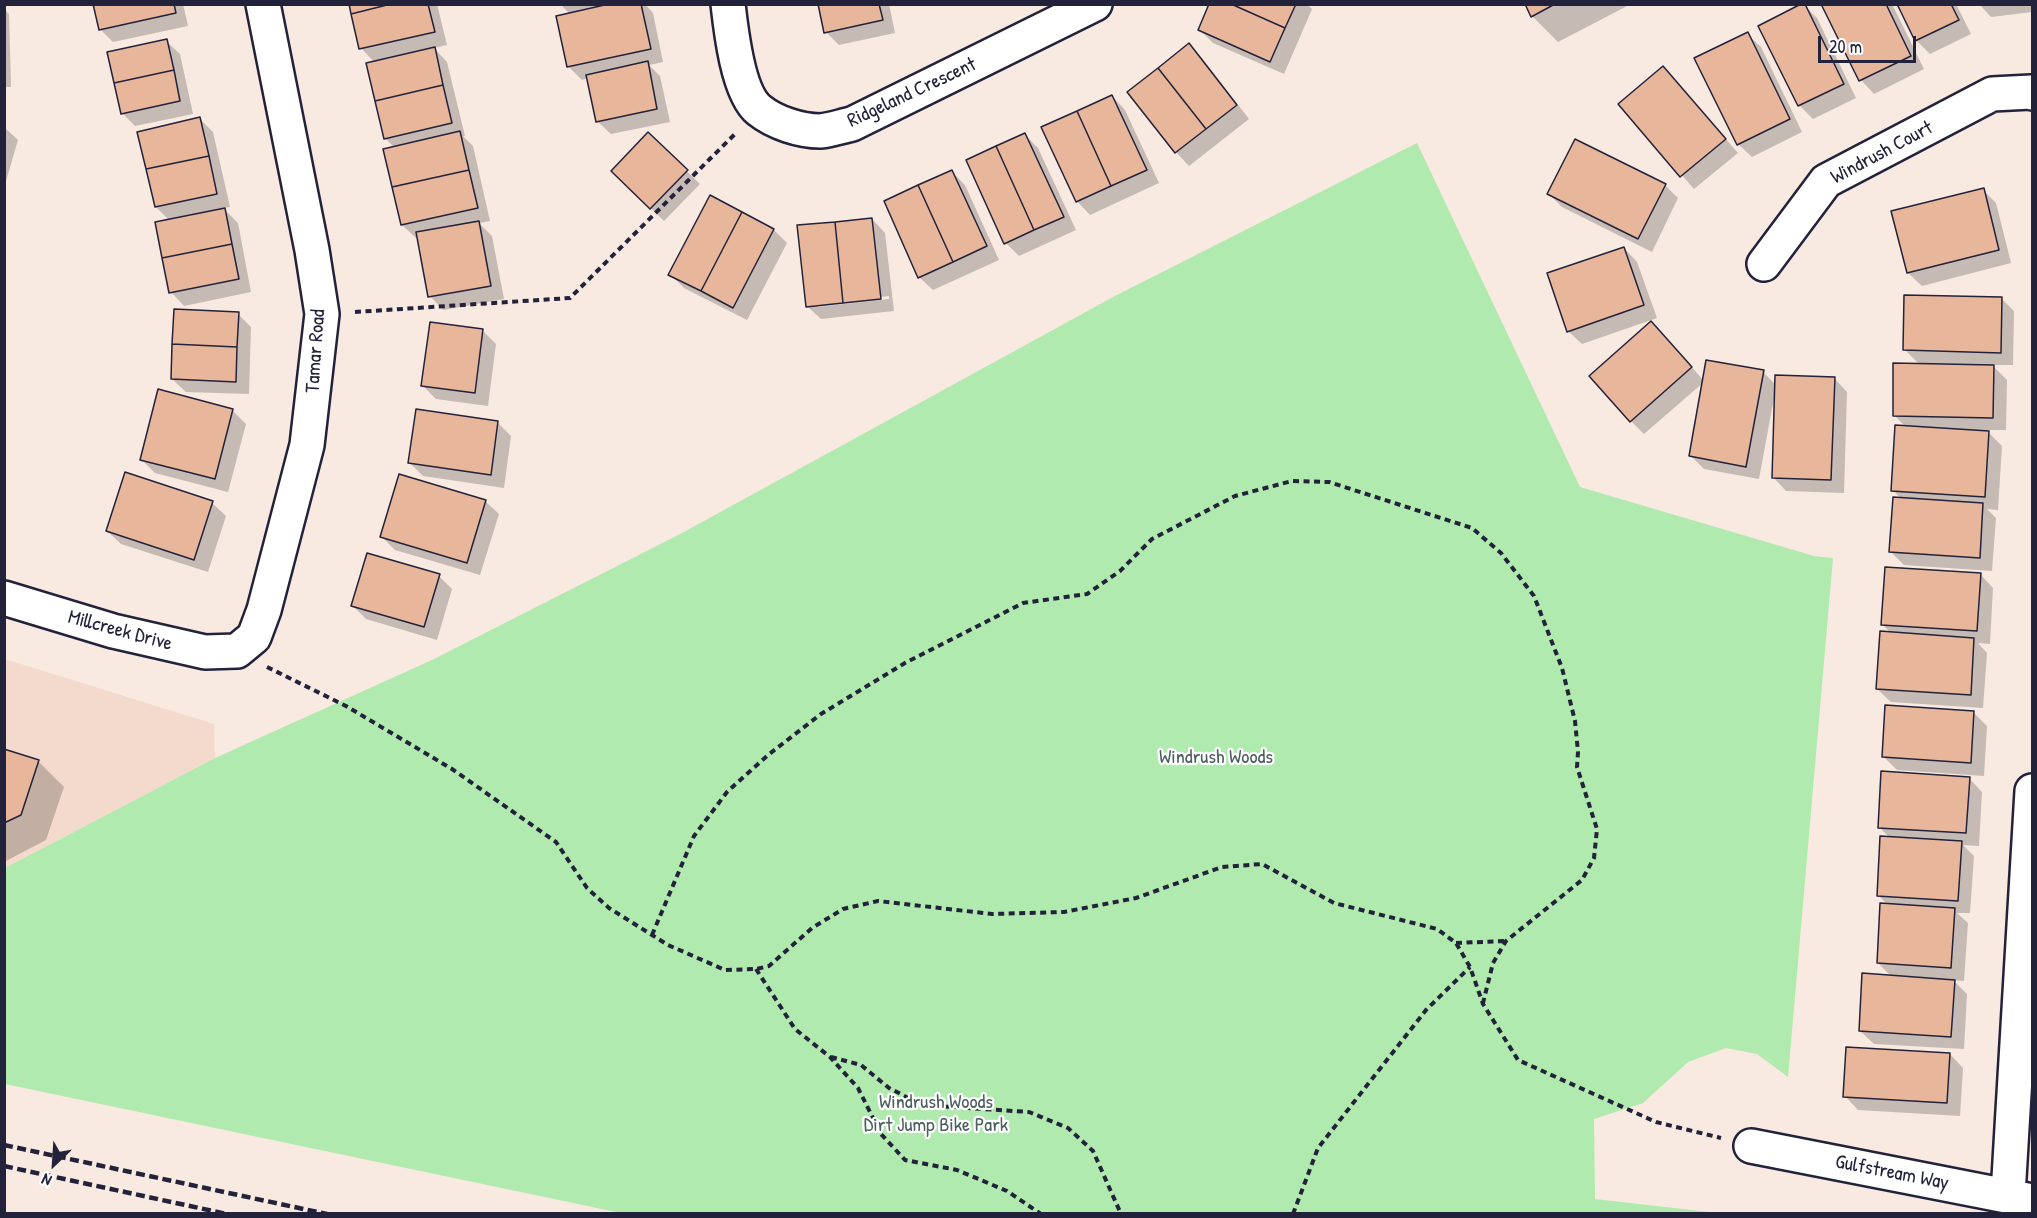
<!DOCTYPE html>
<html>
<head>
<meta charset="utf-8">
<style>
	body { margin:0 }
	#map { position:relative; width:2037px; height:1218px; overflow:hidden; background:#f8e9e1; font-family:"Patrick Hand",sans-serif }
	canvas { display:block }
	.frame { position:absolute; inset:0; border:6px solid #22223b; pointer-events:none }
	.north { position:absolute; left:24px; top:1134px; width:60px; height:60px; -webkit-text-stroke:4px #fff; paint-order:stroke; rotate:205deg; font-size:16px; font-weight:700; line-height:24px; text-align:center; color:#22223b }
	.north::after { content:''; display:block; margin:auto; width:21px; height:27px; background:#22223b; clip-path:polygon(50% 0,100% 100%,50% 72%,0 100%) }
	.scale { position:absolute; left:1818px; top:36px; width:98px; height:27px; box-sizing:border-box; border:3px solid #22223b; border-top:0; padding-left:8px; font-size:18px; line-height:21px; white-space:nowrap; color:#22223b; -webkit-text-stroke:4px #fff; paint-order:stroke }
</style>
</head>
<body>
<div id="map">
<canvas width="2037" height="1218"></canvas>
<div class="frame"></div>
<div class="north">N</div>
<div class="scale">20 m</div>
</div>
<script>
const ctx = document.querySelector('canvas').getContext('2d');
ctx.lineJoin = 'round';
function fill(path, color) {
  ctx.fillStyle = color;
  ctx.fill(path, 'evenodd');
}
function trace(path, color, width, dash) {
  ctx.strokeStyle = color;
  ctx.lineWidth = width;
  ctx.lineCap = dash ? 'butt' : 'round';
  ctx.setLineDash(dash || []);
  ctx.stroke(path);
}
function drawText(font, color, halo, rows, align = 'center') {
  ctx.font = font + ' "Patrick Hand",sans-serif';
  ctx.lineWidth = 4.5;
  ctx.setLineDash([]);
  ctx.textBaseline = 'middle';
  ctx.strokeStyle = halo;
  ctx.fillStyle = color;
  for (const [text, x, y, turn = 0] of rows) {
    ctx.save();
    ctx.translate(x, y);
    ctx.rotate((+turn || 0) * Math.PI / 180);
    ctx.textAlign = isNaN(turn) ? turn : align;
    if (halo) ctx.strokeText(text, 0, 0);
    ctx.fillText(text, 0, 0);
    ctx.restore();
  }
}
const built = new Path2D(`
	M5,659L214,724L215,758L5,868Z`);
const green = new Path2D(`
	M1417,143L1580,487L1814,556L1833,558L1788,1077L1757,1054L1726,1048L1688,1062L1643,1103L1594,1119L1595,1199L1718,1213H621L5,1084V868L215,758L432,660L682,533L1115,296Z`);
const shadow = new Path2D(`
	M95,4H183L188,26L113,42L100,29Z
	M351,4H437L447,45L434,48L447,62L465,136H463L473,146L490,221L479,223L492,236L504,299L443,310L430,296L419,237L416,238L402,225L395,148L385,138L374,62L361,48Z
	M560,4H645L653,13L663,62L649,65L660,76L670,122L611,134L597,121L588,78L582,80L568,66L570,14Z
	M819,4H889L895,33L839,45L826,32Z
	M1211,4H1307L1312,9L1284,74L1213,43L1200,30Z
	M1526,4H1631L1558,42L1532,16Z
	M1823,4H1892L1924,69L1874,94L1861,80Z
	M1899,4H1956L1971,34L1930,54L1916,40Z
	M1979,4H2032V12L1991,17Z
	M1804,5L1817,18L1856,98L1813,119L1799,105Z
	M4,9L9,14L11,87H4Z
	M1747,34L1761,47L1802,132L1752,157L1738,144Z
	M166,41L180,54L193,114L135,126L122,113Z
	M1189,45L1202,58L1249,119L1189,166L1176,152L1129,93Z
	M1663,68L1738,153L1694,189L1620,104Z
	M1112,96L1125,110L1159,183L1090,215L1077,201Z
	M200,119L213,132L230,207L223,208L238,223L251,292L184,306L171,292L170,221L156,207Z
	M4,127L18,140L4,188Z
	M648,134L700,184L664,221L613,171Z
	M1025,135L1038,148L1076,230L1019,256L1006,243Z
	M952,172L965,185L999,260L933,290L919,277Z
	M1665,185L1678,198L1652,252L1562,207L1549,194Z
	M1983,190L1996,203L2011,263L1922,286L1908,273Z
	M710,197L774,230L787,243L747,320L684,288L670,274Z
	M872,219L885,233L894,311L821,319L807,306ZM889,296V299L817,307V304Z
	M1624,248L1637,262L1657,318L1582,344L1568,331Z
	M2001,298L2014,311L2013,365H1992L2007,380L2006,430H1986L2002,446L1998,510L1987,509L1996,518L1992,571L1904,565L1891,552L1901,499L1893,490L1906,427L1894,415L1920,365L1905,350Z
	M238,314L251,327L249,394L186,392L172,379Z
	M483,331L496,344L488,406L436,399L423,386Z
	M1664,336L1704,381L1763,372L1776,385L1834,378L1847,392L1844,493L1786,491L1773,477L1776,398H1774L1759,479L1704,469L1690,455L1704,382L1644,434L1631,421Z
	M232,410L246,424L228,492L155,473L141,459Z
	M497,422L511,436L504,488L423,476L410,463Z
	M485,501L499,514L480,575L395,550L382,537Z
	M212,503L226,516L208,572L121,544L107,531Z
	M1980,574L1993,588L1990,644L1978,643L1987,653L1983,708L1891,702L1877,689L1891,633L1883,625Z
	M439,576L452,589L437,640L366,619L353,606Z
	M1973,712L1987,726L1984,776L1897,770L1884,757Z
	M4,751L38,761L64,787L46,840L4,862Z
	M1969,778L1982,792L1979,846L1963,845L1974,856L1970,913H1957L1968,923L1964,981L1953,980L1967,994L1964,1049L1874,1044L1860,1031L1892,977L1878,963L1888,905L1878,895L1890,838L1879,827Z
	M1950,1054L1963,1068L1960,1116L1858,1110L1845,1096Z`);
const building = new Path2D(`
	M93,4H174L176,13L99,30Z
	M349,4H391L351,14Z
	M391,4H428L435,32L359,49L351,14Z
	M609,4H641L651,49L567,67L556,16Z
	M818,4H879L883,20L824,33Z
	M1209,4H1231L1285,28L1270,62L1198,30Z
	M1231,4H1296L1285,28Z
	M1525,4H1555L1531,17Z
	M1801,4H1805L1844,84L1798,106L1758,26Z
	M1821,4H1886L1911,56L1859,81Z
	M1897,4H1951L1959,20L1915,41Z
	M1748,32L1790,119L1737,145L1694,58Z
	M167,39L174,70L114,83L107,52Z
	M1189,43L1237,105L1206,129L1158,68Z
	M435,47L443,85L375,101L366,63Z
	M648,61L657,109L596,122L586,75Z
	M1663,66L1726,139L1680,177L1618,104Z
	M1158,68L1206,129L1175,153L1127,92Z
	M174,70L180,101L121,114L114,83Z
	M443,85L452,123L384,139L375,101Z
	M1112,95L1147,170L1111,186L1077,111Z
	M1077,111L1111,186L1076,202L1041,127Z
	M200,117L209,156L146,169L137,132Z
	M460,131L469,170L392,187L383,149Z
	M648,132L688,170L650,209L611,171Z
	M1025,133L1064,217L1034,230L996,146Z
	M1575,139L1666,184L1638,239L1547,194Z
	M996,146L1034,230L1004,244L966,160Z
	M209,156L217,194L155,207L146,169Z
	M469,170L478,208L401,225L392,187Z
	M952,170L987,246L953,262L918,185Z
	M918,185L953,262L918,278L884,201Z
	M1984,188L1999,250L1907,273L1891,211Z
	M710,195L742,212L701,291L668,275Z
	M225,208L232,244L162,258L155,222Z
	M742,212L774,229L733,308L701,291Z
	M872,218L881,299L843,303L835,222Z
	M479,221L491,286L428,297L416,232Z
	M835,222L843,303L806,307L797,225Z
	M232,244L239,279L169,293L162,258Z
	M1624,247L1644,305L1567,332L1547,273Z
	M1904,295L2002,297L2001,353L1903,350Z
	M174,309L239,312L237,347L172,344Z
	M1651,321L1692,367L1630,422L1589,376Z
	M430,322L483,329L475,393L421,386Z
	M172,344L237,347L236,382L171,379Z
	M1706,360L1764,370L1746,467L1689,456Z
	M1893,363L1994,365L1993,418L1893,416Z
	M1775,375L1835,377L1831,480L1772,478Z
	M158,389L233,409L215,479L140,460Z
	M416,409L498,421L491,475L408,463Z
	M1895,425L1989,431L1985,497L1891,491Z
	M125,472L213,501L194,560L106,531Z
	M399,474L486,500L467,563L380,537Z
	M1893,497L1983,503L1980,558L1889,552Z
	M367,553L440,574L424,627L351,606Z
	M1885,567L1981,573L1977,631L1881,625Z
	M1880,631L1974,638L1971,695L1876,689Z
	M1885,705L1974,711L1971,763L1882,757Z
	M4,749L39,760L21,815L4,823Z
	M1881,771L1970,777L1966,833L1878,828Z
	M1880,836L1962,841L1958,901L1877,896Z
	M1880,903L1955,908L1951,968L1877,963Z
	M1862,973L1955,980L1951,1037L1859,1031Z
	M1846,1047L1950,1053L1947,1103L1843,1097Z`);
const path = new Path2D(`
	M355,312L570,298L737,132
	M267,667L346,706L452,769L556,842L587,888L609,908L668,945L725,970L756,969L769,966L812,928L843,909L878,901L992,914L1064,912L1136,898L1222,867L1262,864L1334,903L1437,929L1456,943L1470,967L1483,1004L1518,1060L1656,1122L1721,1138
	M652,935L694,836L727,792L768,755L821,714L905,663L1023,603L1087,594L1120,571L1152,539L1235,496L1292,481L1329,482L1472,528L1501,553L1534,596L1562,668L1575,721L1578,752L1577,767L1597,829L1594,858L1582,880L1506,941L1493,963L1483,1003
	M1456,943L1506,941
	M756,969L795,1029L830,1057L858,1088L881,1134L905,1160L957,1170L1007,1191L1041,1214
	M831,1057L861,1065L889,1088L922,1105L1029,1112L1068,1128L1093,1151L1121,1214
	M1293,1214L1318,1148L1426,1010L1470,967`);
const minor = new Path2D(`
	M728,4C731,31 738,93 759,110C775,123 801,131 820,131C831,130 842,126 852,124L1095,4
	M1764,264L1826,181L1992,94L2031,92L2032,93
	M4,598L113,631L205,652L237,651L254,637L264,610L307,445L322,314L312,250L263,4
	M1751,1146L2032,1201
	M2008,1195L2032,791`);
const rail = new Path2D(`
	M4,1145L327,1214
	M4,1166L227,1214`);
const streetNames = [
	["Ridgeland Crescent",912,93,-25],
	["Windrush Court",1882,153,-28],
	["Tamar Road",316,351,-86],
	["Millcreek Drive",120,631,15],
	["Gulfstream Way",1892,1173,11]
];
const parkNames = [
	["Windrush Woods",1216,758],
	["Windrush Woods",936,1103],
	["Dirt Jump Bike Park",936,1126]
];
fill(built, '#f3dacc');
fill(green, '#b1eaae');
fill(shadow, '#0003');
fill(building, '#e8b69a');
trace(building, '#22223b', 1.5);
trace(minor, '#22223b', 38);
trace(path, '#22223b', 4, [6, 4.5]);
trace(minor, '#fff', 33);
trace(rail, '#22223b', 4.5, [9, 4.5]);
drawText('20px', '#22223b', '#fff', streetNames);
drawText('20px', '#4d5e5e', '#fff', parkNames);
</script>
</body>
</html>
